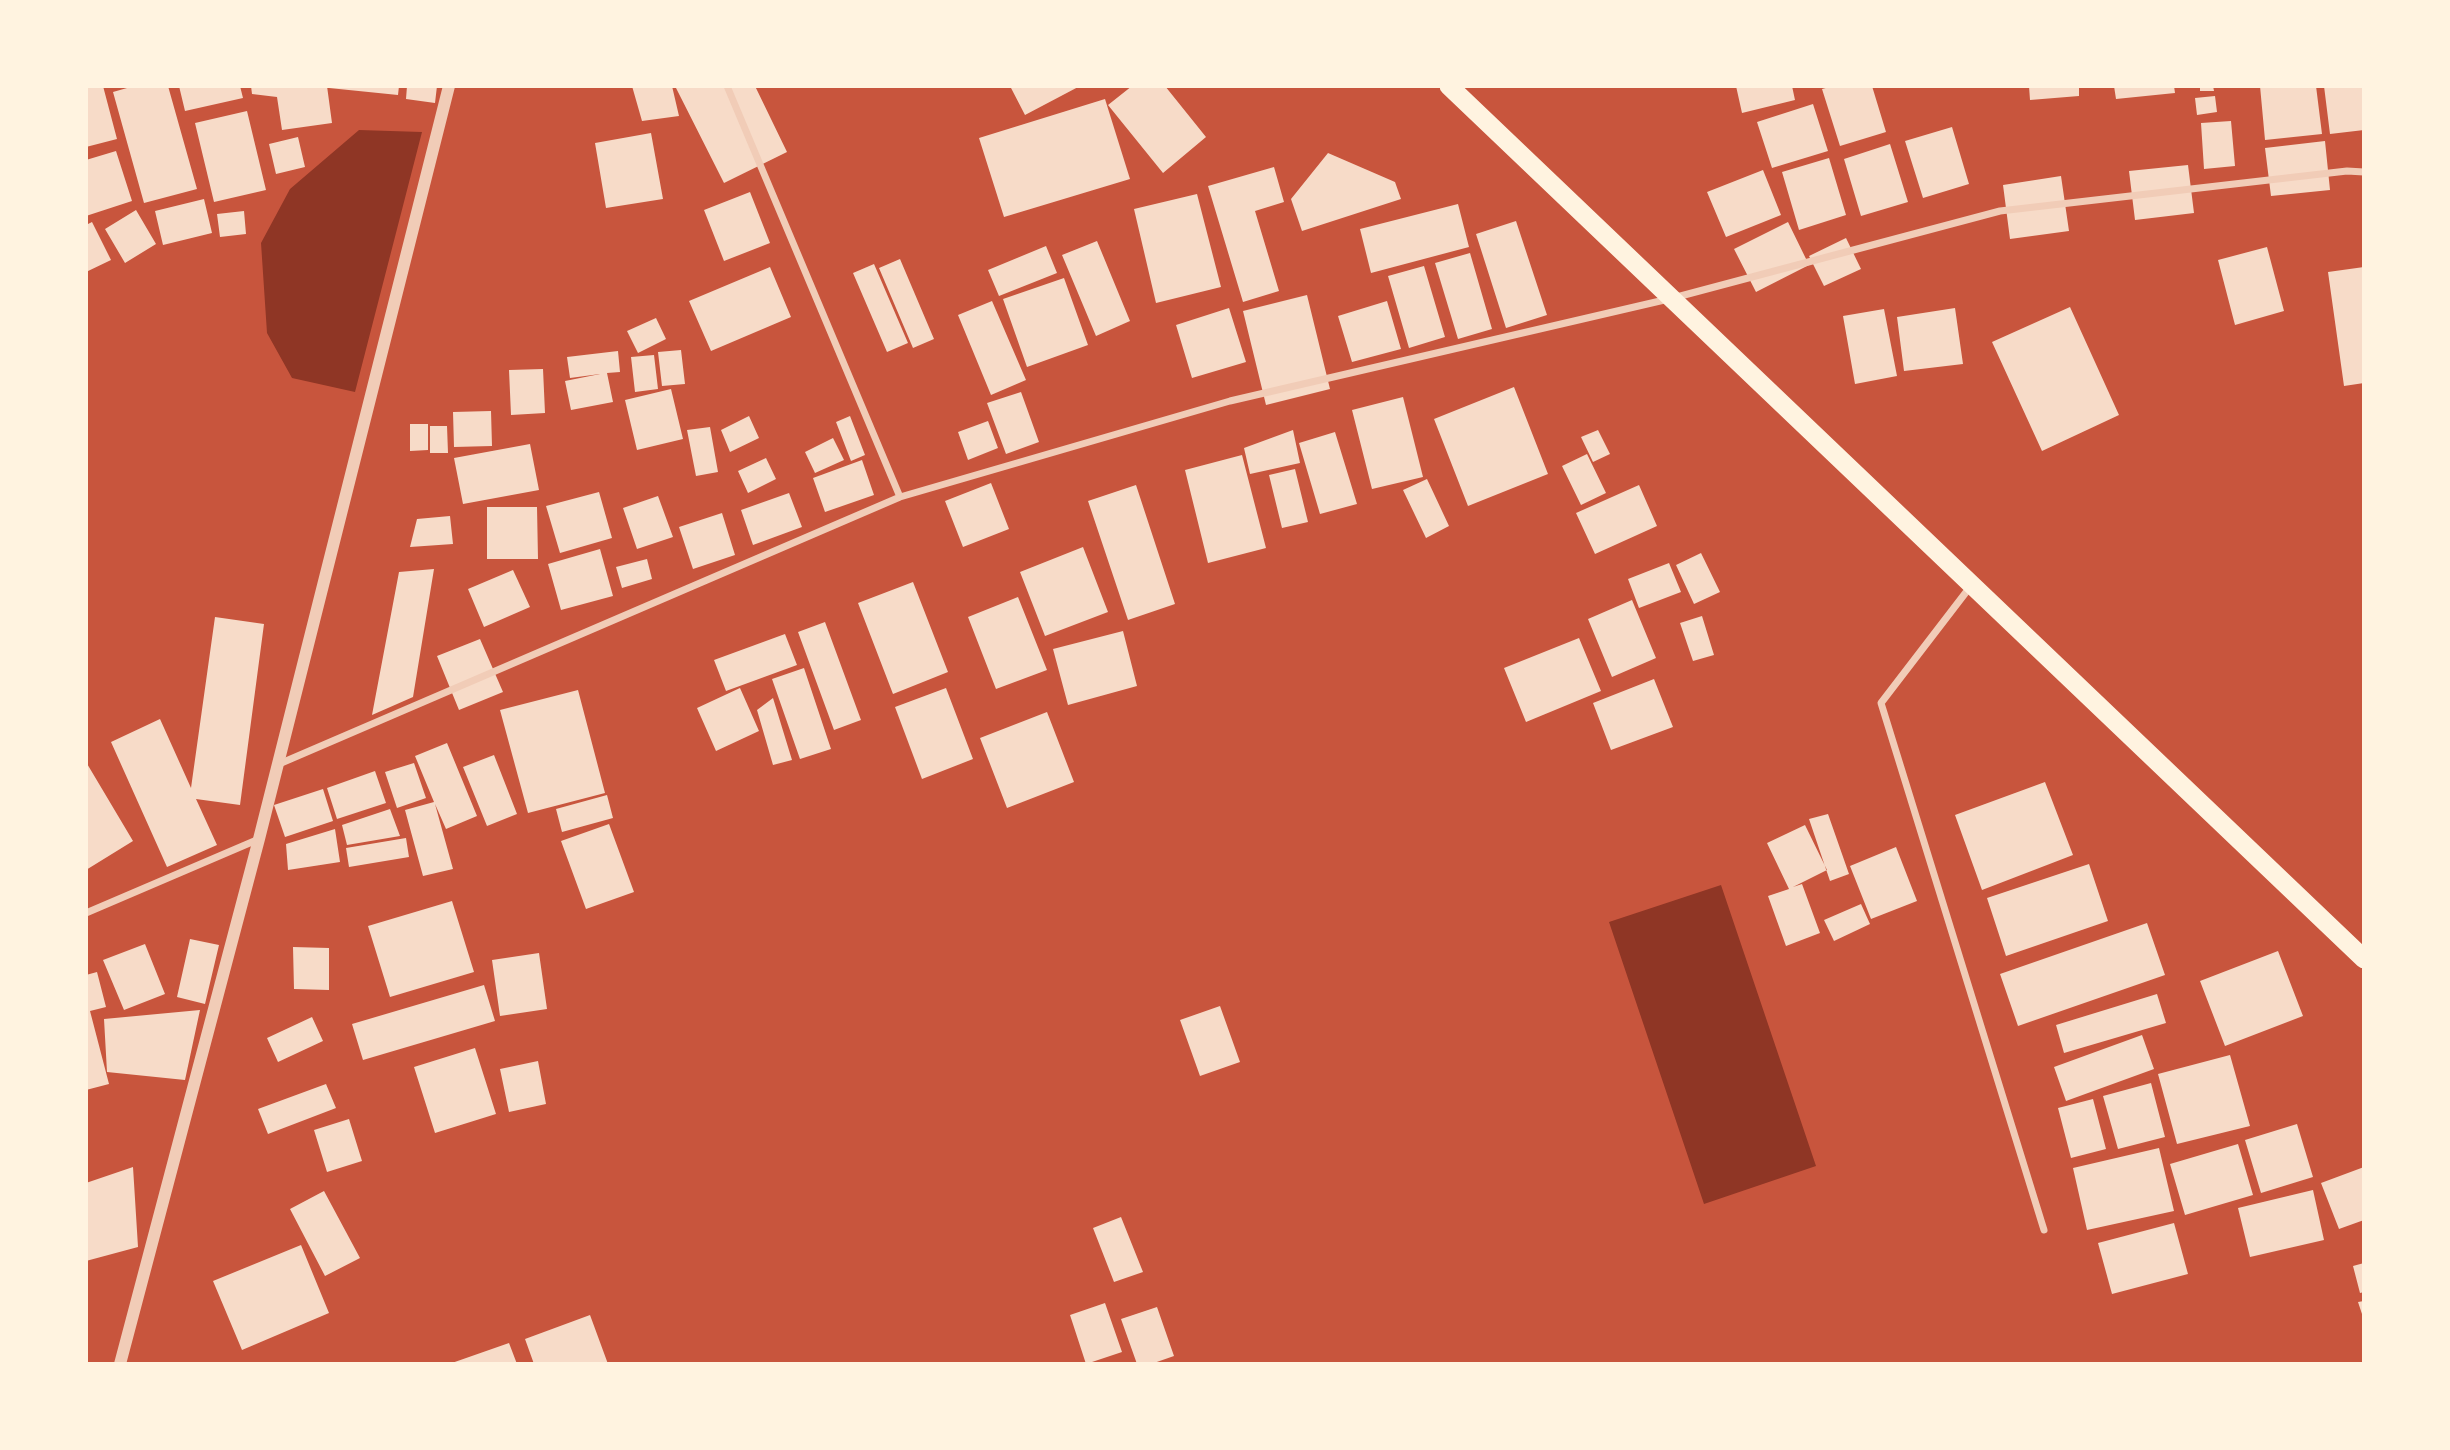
<!DOCTYPE html>
<html>
<head>
<meta charset="utf-8">
<style>
	body { margin:0 }
	#map { position:relative; width:2450px; height:1450px; overflow:hidden; background:#c8553d; font-family:"Space Grotesk",sans-serif }
	canvas { display:block }
	.frame { position:absolute; inset:0; border:88px solid #fff3e0; pointer-events:none }
</style>
</head>
<body>
<div id="map">
<canvas width="2450" height="1450"></canvas>
<div class="frame"></div>
</div>
<script>
const ctx = document.querySelector('canvas').getContext('2d');
ctx.lineJoin = 'round';
function fill(path, color) {
  ctx.fillStyle = color;
  ctx.fill(path, 'evenodd');
}
function trace(path, color, width, dash) {
  ctx.strokeStyle = color;
  ctx.lineWidth = width;
  ctx.lineCap = dash ? 'butt' : 'round';
  ctx.setLineDash(dash || []);
  ctx.stroke(path);
}
const water = new Path2D(`
	M359,130L422,132L355,392L292,378L267,333L261,243L290,189Z
	M1721,885L1816,1166L1704,1204L1609,922Z`);
const building = new Path2D(`
	M86,86H103L117,139L86,147Z
	M134,86H168L197,189L144,203L113,92Z
	M179,86H240L243,98L185,111Z
	M251,86H327L332,123L282,130L277,97L252,94Z
	M329,86H399L398,95L329,88Z
	M407,86H437L435,103L406,99Z
	M632,86H672L679,116L642,121Z
	M675,86H755L787,152L724,183Z
	M1010,86H1080L1025,115Z
	M1132,86H1165L1206,137L1163,173L1108,105Z
	M1736,86H1792L1795,100L1742,113Z
	M1833,86H1872L1886,132L1840,146L1822,89Z
	M2029,86H2079V96L2030,100Z
	M2114,86H2174L2175,93L2116,99Z
	M2200,86H2213L2214,91H2200Z
	M2260,86H2316L2322,134L2265,140Z
	M2324,86H2364V130L2330,134Z
	M2215,96L2217,112L2197,115L2195,98Z
	M1105,99L1130,179L1004,217L979,138Z
	M1813,104L1828,151L1772,168L1757,122Z
	M247,111L266,190L214,202L195,123Z
	M2231,121L2235,166L2204,169L2201,123Z
	M1952,127L1969,184L1923,198L1905,141Z
	M651,133L663,199L606,208L595,143Z
	M298,137L305,167L276,174L269,144Z
	M2325,141L2330,190L2271,196L2265,148Z
	M1890,144L1908,202L1861,216L1844,159Z
	M116,151L132,201L86,216V160Z
	M1328,153L1395,182L1401,199L1302,231L1291,199Z
	M1829,158L1846,215L1799,230L1782,172Z
	M2188,165L2194,213L2135,220L2129,171Z
	M1274,167L1284,202L1255,211L1279,291L1243,302L1208,186Z
	M1763,170L1781,215L1726,237L1707,192Z
	M2061,176L2069,231L2010,239L2003,185Z
	M750,192L770,243L724,261L704,210Z
	M1197,194L1221,287L1156,303L1134,209Z
	M204,199L212,233L163,245L155,211Z
	M1458,204L1469,247L1371,273L1360,229Z
	M136,210L156,244L125,263L105,229Z
	M244,211L246,234L220,237L217,214Z
	M1516,221L1547,315L1506,328L1476,234Z
	M92,222L111,260L86,272V225Z
	M1788,222L1809,265L1756,292L1734,249Z
	M1846,238L1861,269L1824,286L1809,256Z
	M1097,241L1130,321L1096,336L1062,255Z
	M1046,246L1057,273L999,296L988,270Z
	M2267,247L2284,311L2235,325L2218,260Z
	M1470,253L1492,329L1458,339L1435,263Z
	M900,259L934,339L913,348L879,268Z
	M874,264L908,343L887,352L853,273Z
	M1424,266L1445,337L1409,348L1388,276Z
	M770,267L791,317L711,351L689,301Z
	M2364,267V383L2344,386L2328,272Z
	M1064,278L1088,345L1027,367L1003,299Z
	M1307,295L1330,389L1266,405L1243,311Z
	M992,301L1026,380L991,395L958,315Z
	M1387,301L1401,349L1352,362L1338,316Z
	M2070,307L2119,415L2042,451L1992,342Z
	M1229,308L1246,362L1192,378L1176,325Z
	M1955,308L1963,364L1904,371L1897,317Z
	M1884,309L1897,376L1855,384L1843,316Z
	M656,318L666,339L638,353L627,331Z
	M681,350L685,384L662,386L658,352Z
	M618,351L620,372L607,373L613,402L571,410L565,381L600,374L570,378L567,357Z
	M654,355L658,389L635,392L631,357Z
	M543,369L545,413L511,415L509,370Z
	M1514,387L1548,474L1468,506L1434,419Z
	M671,389L683,439L637,450L625,400Z
	M1021,392L1039,442L1006,454L987,403Z
	M1403,397L1423,477L1372,489L1352,410Z
	M491,411L492,446L454,447L453,412Z
	M749,416L759,438L730,452L721,430Z
	M850,416L865,455L851,461L836,422Z
	M988,421L998,448L968,460L958,432Z
	M410,424H428V450L410,451Z
	M430,426H447L448,453H430Z
	M710,427L718,472L696,476L687,430Z
	M1293,430L1300,463L1250,474L1244,448Z
	M1598,430L1610,454L1593,462L1581,437Z
	M1335,432L1357,504L1320,514L1299,443Z
	M833,438L844,460L815,473L805,452Z
	M530,444L539,490L463,504L454,458Z
	M1587,454L1606,493L1581,505L1562,466Z
	M1242,455L1266,548L1208,563L1185,470Z
	M766,458L776,479L748,493L738,471Z
	M862,460L874,495L825,512L813,478Z
	M1295,469L1308,522L1282,528L1269,475Z
	M1427,479L1449,526L1426,538L1403,490Z
	M991,483L1009,529L963,547L945,501Z
	M1136,485L1175,604L1128,620L1088,501Z
	M1639,485L1657,526L1595,554L1576,513Z
	M599,492L612,538L560,553L546,506Z
	M789,493L802,527L753,545L741,510Z
	M658,496L673,537L637,549L623,508Z
	M487,507H537L538,559H487Z
	M722,513L735,555L693,569L679,527Z
	M450,516L453,544L410,547L417,519Z
	M1083,547L1108,612L1045,636L1020,572Z
	M600,549L613,596L561,610L548,564Z
	M1701,553L1720,592L1694,604L1676,565Z
	M647,559L652,579L622,588L616,567Z
	M1669,563L1681,592L1639,608L1628,579Z
	M434,569L413,697L372,715L399,572Z
	M513,570L530,607L484,627L468,589Z
	M913,582L948,672L893,694L858,603Z
	M1018,597L1047,670L996,689L968,617Z
	M1632,600L1656,658L1612,677L1588,619Z
	M1702,616L1714,655L1693,661L1680,623Z
	M215,617L264,624L240,805L196,799L217,845L167,867L111,742L160,719L191,788Z
	M825,622L861,720L834,730L798,632Z
	M1123,631L1137,686L1068,705L1053,649Z
	M785,634L797,665L726,691L714,660Z
	M1579,638L1601,691L1526,722L1504,668Z
	M480,639L503,692L459,710L437,656Z
	M804,668L831,749L800,759L772,679Z
	M1654,679L1673,727L1611,750L1593,703Z
	M740,688L759,731L716,751L697,708Z
	M946,688L973,759L922,779L895,707Z
	M578,690L605,793L528,813L500,710Z
	M773,698L792,760L773,765L757,710Z
	M1047,712L1074,782L1007,808L980,738Z
	M447,743L477,816L446,829L435,804L453,869L423,876L405,810L434,802L415,756Z
	M494,755L517,814L487,826L463,767Z
	M86,762L133,841L86,870Z
	M414,763L426,798L397,808L385,772Z
	M375,771L386,803L337,819L327,788Z
	M2045,782L2073,855L1982,890L1955,815Z
	M323,789L333,821L285,837L274,805Z
	M607,795L613,818L562,832L556,809Z
	M390,809L400,836L347,845L342,825Z
	M1828,814L1849,874L1830,881L1809,819Z
	M609,824L634,892L586,909L561,841Z
	M1805,825L1827,870L1793,887L1802,884L1820,933L1786,946L1768,896L1789,889L1767,843Z
	M335,829L340,862L288,870L286,844Z
	M406,838L409,857L349,867L346,848Z
	M1896,847L1917,901L1871,919L1850,866Z
	M2089,864L2108,921L2006,956L1987,898Z
	M452,901L474,972L390,997L368,926Z
	M1861,904L1870,924L1834,941L1824,920Z
	M2147,923L2165,975L2018,1026L2000,974Z
	M190,939L219,945L205,1004L177,997Z
	M145,944L165,994L124,1010L103,960Z
	M293,947L329,948V990L294,989Z
	M2278,951L2303,1016L2225,1046L2200,981Z
	M539,953L547,1009L500,1016L492,960Z
	M97,972L106,1007L90,1011L109,1084L86,1090V975Z
	M484,985L495,1021L363,1060L352,1024Z
	M2157,994L2166,1023L2064,1053L2056,1025Z
	M1220,1006L1240,1062L1200,1076L1180,1020Z
	M200,1010L185,1080L107,1072L104,1019Z
	M312,1017L323,1041L278,1062L267,1038Z
	M2142,1035L2154,1069L2066,1101L2054,1067Z
	M475,1048L496,1114L435,1133L414,1067Z
	M2230,1055L2250,1126L2177,1144L2158,1074Z
	M538,1061L546,1104L509,1112L500,1069Z
	M2151,1083L2165,1137L2118,1149L2103,1096Z
	M326,1084L336,1108L268,1134L258,1109Z
	M2093,1099L2106,1149L2071,1158L2058,1108Z
	M349,1119L362,1161L327,1172L314,1130Z
	M2297,1124L2313,1177L2261,1193L2245,1140Z
	M2238,1144L2253,1195L2185,1215L2170,1164Z
	M2159,1148L2174,1211L2087,1230L2073,1168Z
	M133,1167L138,1247L86,1261V1183Z
	M2364,1167V1220L2339,1229L2321,1183Z
	M2313,1190L2324,1240L2250,1257L2238,1208Z
	M324,1191L360,1258L325,1276L290,1209Z
	M1121,1217L1143,1272L1114,1282L1093,1228Z
	M2174,1223L2188,1274L2112,1294L2098,1243Z
	M301,1245L329,1313L242,1350L213,1281Z
	M2364,1263V1292L2360,1293L2353,1266Z
	M2364,1301V1320L2358,1302Z
	M1105,1303L1122,1352L1086,1364L1070,1315Z
	M1157,1307L1174,1356L1151,1364H1137L1121,1319Z
	M590,1315L608,1364H534L525,1339Z
	M509,1343L517,1364H449Z`);
const minor = new Path2D(`
	M727,86L900,497
	M1970,587L1881,703L2044,1230
	M279,764L900,497L1230,401L1673,298L2000,211L2347,171L2364,172
	M86,913L259,839`);
const tertiary = new Path2D(`
	M120,1364L259,839L449,86`);
const trunk = new Path2D(`
	M1449,86L2364,959`);
fill(water, '#8f3625');
fill(building, '#f7dbc8');
trace(minor, '#f1ccb7', 7);
trace(tertiary, '#f1ccb7', 12);
trace(trunk, '#fff3e0', 19);
</script>
</body>
</html>
